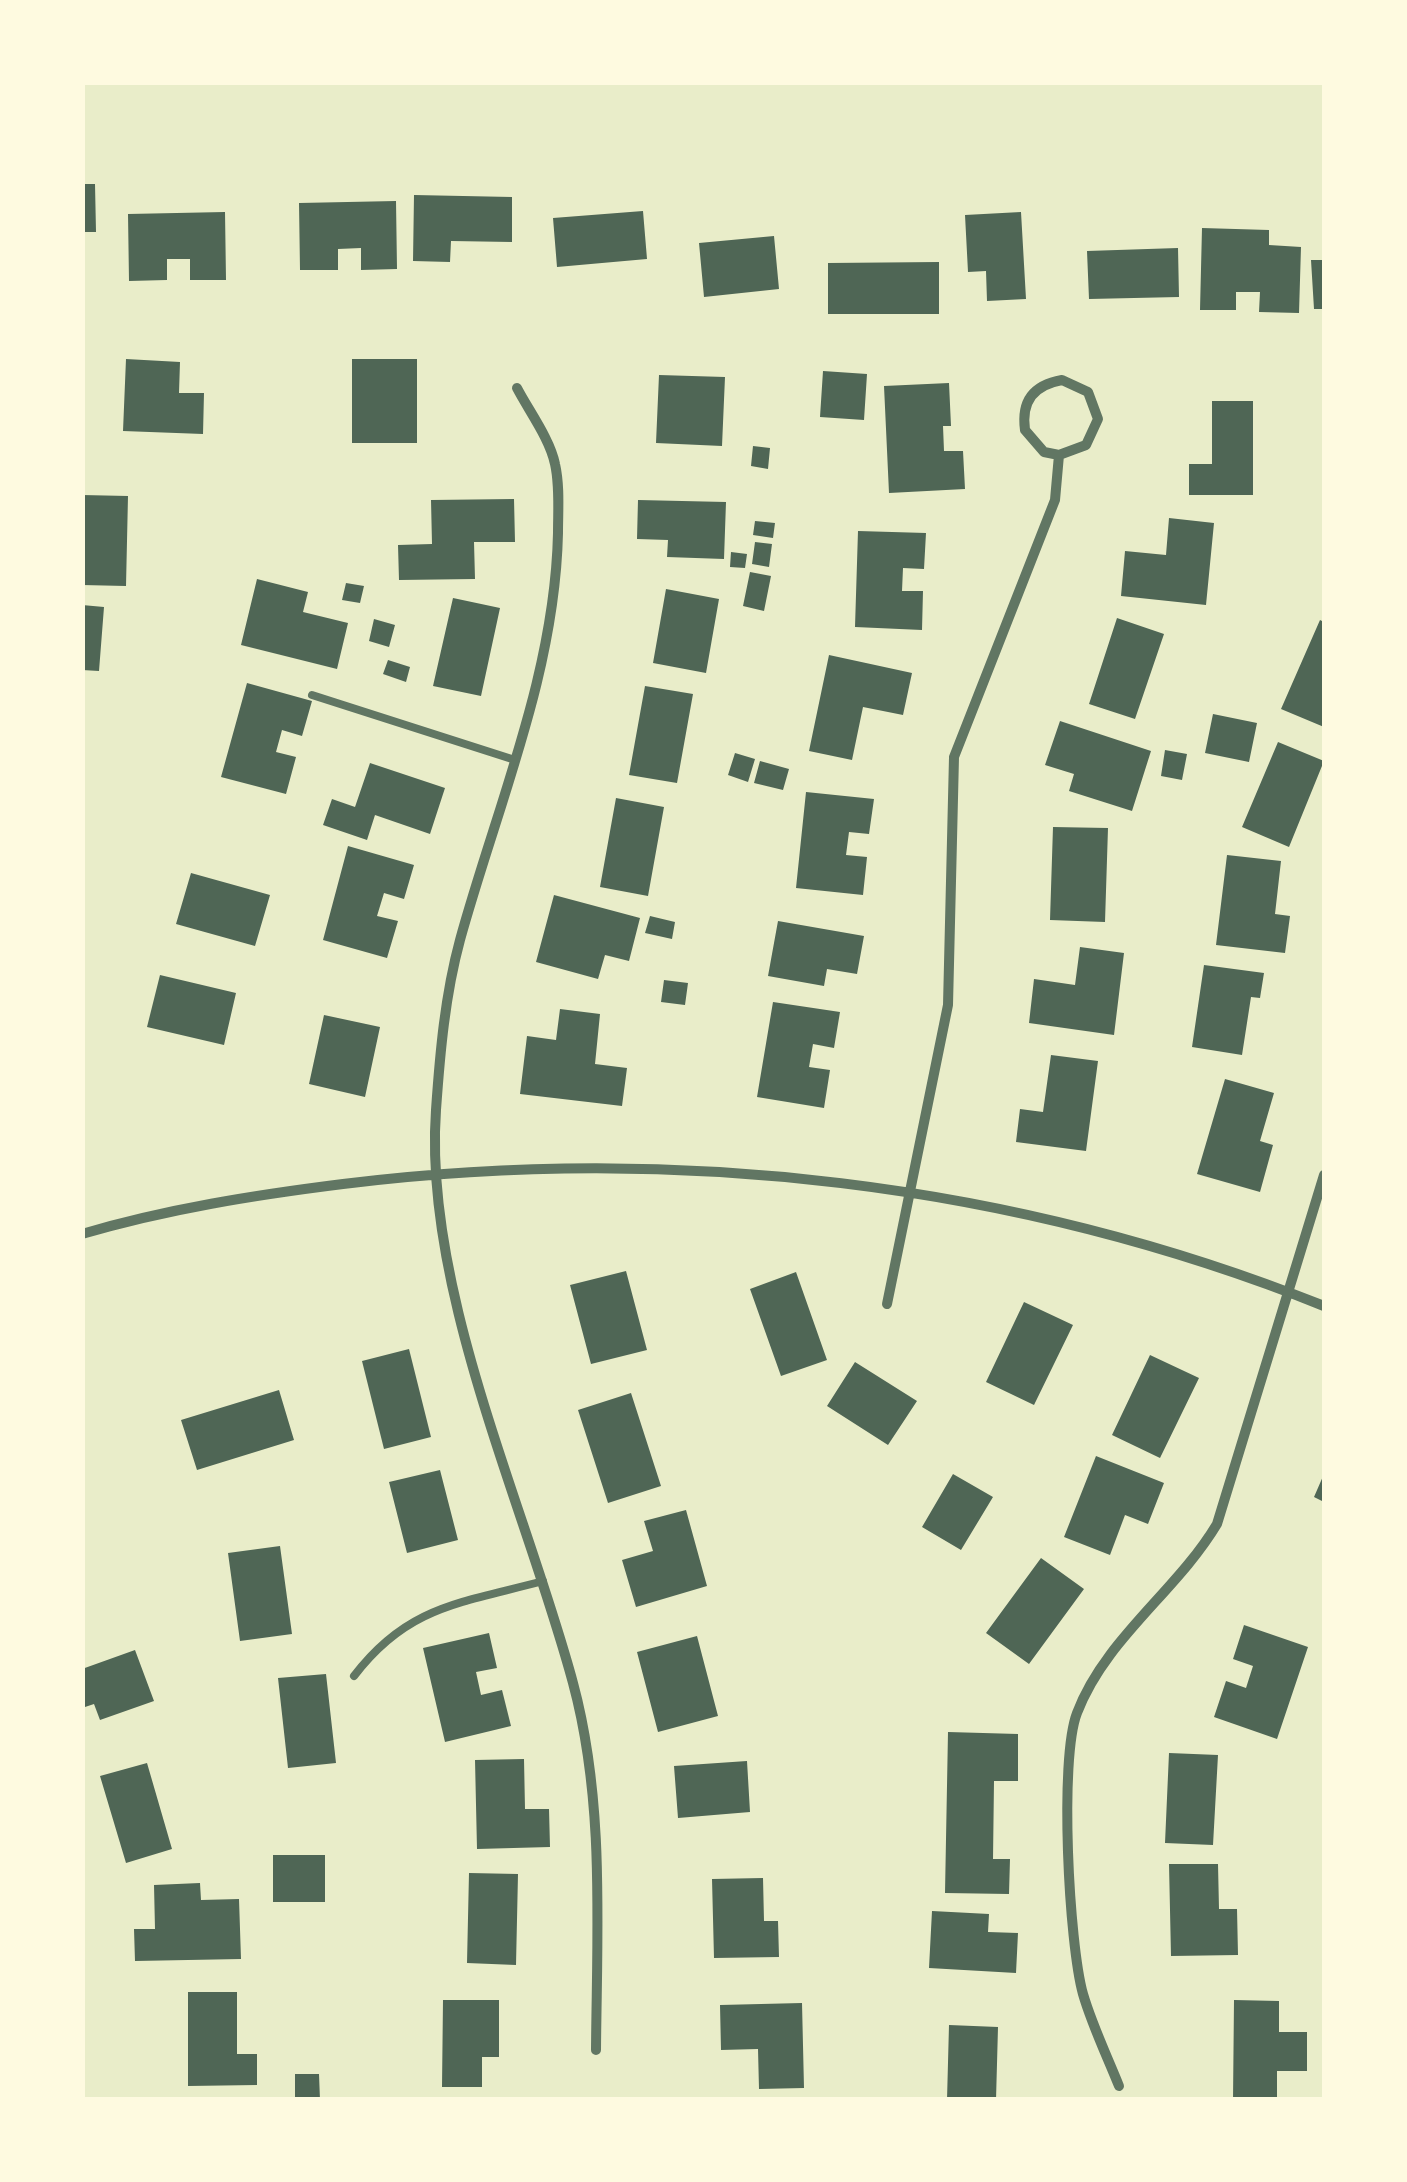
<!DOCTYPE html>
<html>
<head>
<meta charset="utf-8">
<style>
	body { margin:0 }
	#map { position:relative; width:1407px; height:2182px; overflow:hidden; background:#e9edc9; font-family:"Roboto Condensed",sans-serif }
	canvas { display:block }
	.frame { position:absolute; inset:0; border:85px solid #fefae0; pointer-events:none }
</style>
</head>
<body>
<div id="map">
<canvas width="1407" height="2182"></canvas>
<div class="frame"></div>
</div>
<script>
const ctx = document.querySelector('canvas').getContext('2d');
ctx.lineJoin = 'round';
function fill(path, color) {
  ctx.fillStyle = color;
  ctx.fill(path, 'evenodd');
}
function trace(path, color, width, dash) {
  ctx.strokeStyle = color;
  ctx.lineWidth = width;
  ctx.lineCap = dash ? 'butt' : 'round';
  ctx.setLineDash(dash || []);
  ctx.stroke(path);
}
const building = new Path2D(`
	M82,184H95L96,232H82Z
	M414,195L512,197V242L451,241L450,262L413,261Z
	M396,201L397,269L361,270V248L338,249V270H300L299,203Z
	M643,211L647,259L557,267L553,218Z
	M225,212L226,280H190V259H167V280L129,281L128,214Z
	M1021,212L1026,299L987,301L986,271L968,272L965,215Z
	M1202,228L1269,230V245L1301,247L1299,313L1259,312L1260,292H1236V310H1200Z
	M774,236L779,289L704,297L699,243Z
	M1178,248L1179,297L1089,299L1087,251Z
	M1311,260H1324V309H1314Z
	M939,262V314H828V263Z
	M126,359L180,362L179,393H204L203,434L123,431Z
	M352,359H417V443H352Z
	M823,371L867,374L864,420L820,417Z
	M659,375L725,377L722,446L656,443Z
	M949,383L951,426H943L944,451H963L965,489L889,493L884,386Z
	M1212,401H1253V495H1189V464H1212Z
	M753,446L770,448L768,469L751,466Z
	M82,495L128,496L126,586L82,585Z
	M514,499L515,542H474L475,579L399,580L398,545L432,544L431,500Z
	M638,500L726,502L724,559L667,557L668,540L637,539Z
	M1169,518L1214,523L1206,605L1121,596L1125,551L1166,555Z
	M755,521L775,523L773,538L753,535Z
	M858,531L926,533L924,569L903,568L902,591H923L922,630L855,627Z
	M755,542L772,544L769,567L752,564Z
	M731,552L747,554L745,568L730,567Z
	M750,572L771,576L764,611L743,606Z
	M257,579L308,592L303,612L348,623L337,669L241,645Z
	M346,583L364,586L360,603L342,600Z
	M666,589L719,599L706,673L653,663Z
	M453,598L500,608L481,696L433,686Z
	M82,605L104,607L99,671L82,670Z
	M1117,618L1164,634L1135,719L1089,704Z
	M374,619L395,625L389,647L369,641Z
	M1320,620L1324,622V727L1281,709Z
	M829,655L912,673L903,715L863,707L852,760L809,751Z
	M388,660L410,667L406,682L383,674Z
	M247,683L312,701L302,736L282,730L276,752L296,757L286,794L221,777Z
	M645,686L693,694L677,783L629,775Z
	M1213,714L1257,723L1249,762L1205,753Z
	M1060,721L1151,751L1132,811L1069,791L1074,774L1045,765Z
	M1278,742L1324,761L1289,847L1242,827Z
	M1165,750L1187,754L1182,780L1161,776Z
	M735,753L755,759L748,782L728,775Z
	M760,761L789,769L783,790L754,783Z
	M370,763L445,788L430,834L375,815L367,840L323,825L332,799L355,807Z
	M806,792L874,799L869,834L849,832L846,855L867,857L863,895L796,888Z
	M616,798L664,807L648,896L600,887Z
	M1053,827L1108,828L1105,922L1050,920Z
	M348,846L414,865L404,899L384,893L377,916L398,921L387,958L323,940Z
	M1227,855L1281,861L1275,914L1290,916L1285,953L1216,945Z
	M191,873L270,895L255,946L176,924Z
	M554,895L640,918L629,961L605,955L598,979L536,962Z
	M650,916L675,922L672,939L645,933Z
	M778,921L864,936L857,974L827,969L824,986L768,976Z
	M1080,947L1124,953L1114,1035L1029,1023L1034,979L1075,985Z
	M1204,965L1264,973L1260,998L1251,997L1242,1055L1192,1047Z
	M160,975L236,993L224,1045L147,1027Z
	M664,980L688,983L685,1005L661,1002Z
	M773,1002L840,1012L834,1048L813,1044L809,1067L830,1070L824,1108L757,1097Z
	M560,1009L600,1014L595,1064L627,1068L622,1106L520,1094L527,1036L556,1040Z
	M324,1015L380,1027L365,1097L309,1084Z
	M1051,1055L1098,1061L1086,1151L1016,1142L1020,1109L1043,1112Z
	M1225,1079L1274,1093L1260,1141L1273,1145L1260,1192L1197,1174Z
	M626,1271L647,1350L591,1364L570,1285Z
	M796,1272L827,1360L781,1376L750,1289Z
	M1024,1302L1073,1325L1034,1405L986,1382Z
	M409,1349L431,1437L384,1449L362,1361Z
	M1150,1355L1199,1378L1160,1458L1112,1435Z
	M855,1362L917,1401L888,1445L827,1406Z
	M279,1390L294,1440L197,1470L181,1420Z
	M631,1393L661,1486L608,1503L578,1410Z
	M1096,1456L1164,1483L1148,1524L1125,1515L1110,1555L1064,1537Z
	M440,1470L458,1540L407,1553L389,1482Z
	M953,1474L993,1497L961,1550L922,1527Z
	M1324,1474V1502L1314,1497Z
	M686,1510L707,1586L636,1607L622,1560L653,1551L644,1521Z
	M280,1546L292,1634L240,1641L228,1553Z
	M1041,1558L1084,1589L1029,1664L986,1633Z
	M1244,1625L1308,1647L1277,1739L1214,1717L1226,1681L1246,1688L1253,1666L1233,1659Z
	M489,1633L497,1668L476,1672L481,1695L502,1690L511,1726L445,1742L423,1648Z
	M697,1636L718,1716L658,1732L637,1652Z
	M135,1650L154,1701L100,1720L94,1704L82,1708V1669Z
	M326,1674L336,1763L288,1768L278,1678Z
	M948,1732L1018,1734V1781H994L993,1859H1010L1009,1894L945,1893Z
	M1169,1753L1218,1755L1213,1845L1165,1843Z
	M524,1759L525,1809H549L550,1847L477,1849L475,1760Z
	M747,1761L750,1812L678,1818L674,1766Z
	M147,1763L172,1849L126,1863L100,1776Z
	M273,1855H325V1902H273Z
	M1169,1864H1218L1219,1909H1237L1238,1955L1171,1956Z
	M469,1873L518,1874L516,1965L467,1963Z
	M763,1878L764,1921H778L779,1957L714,1958L712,1879Z
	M200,1883L201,1900L239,1899L241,1959L135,1961L134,1929H155L154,1885Z
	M932,1911L989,1914L988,1932L1018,1933L1016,1973L929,1968Z
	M188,1992H237V2054H257V2085L188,2086Z
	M443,2000H499V2057H482V2087H442Z
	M1234,2000L1279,2001V2032H1307V2071H1277V2100H1233Z
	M802,2003L804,2088L759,2089L758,2049L721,2050L720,2005Z
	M949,2025L998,2027L996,2100H947Z
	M295,2074H319L320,2100H295Z`);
const service = new Path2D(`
	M312,695L515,760
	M354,1676C408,1605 462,1603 543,1581`);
const minor = new Path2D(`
	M517,388C529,411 550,439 555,464C560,486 558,511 558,533C555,674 497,806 460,940C445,995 440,1053 436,1110C423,1290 526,1508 573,1683C605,1801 597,1929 596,2050
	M82,1234C167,1209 255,1195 343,1184C673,1143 1014,1182 1324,1306
	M887,1304L948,1005L954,757L1055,500L1059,455L1044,452L1025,430C1021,401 1034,385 1062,380L1088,392L1098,419L1086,445L1059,455
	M1119,2086C1107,2056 1092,2025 1083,1994C1069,1944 1059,1759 1077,1713C1105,1639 1177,1591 1217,1524L1324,1175`);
fill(building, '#4f6655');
trace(service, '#617663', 8);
trace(minor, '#617663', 10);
</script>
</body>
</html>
